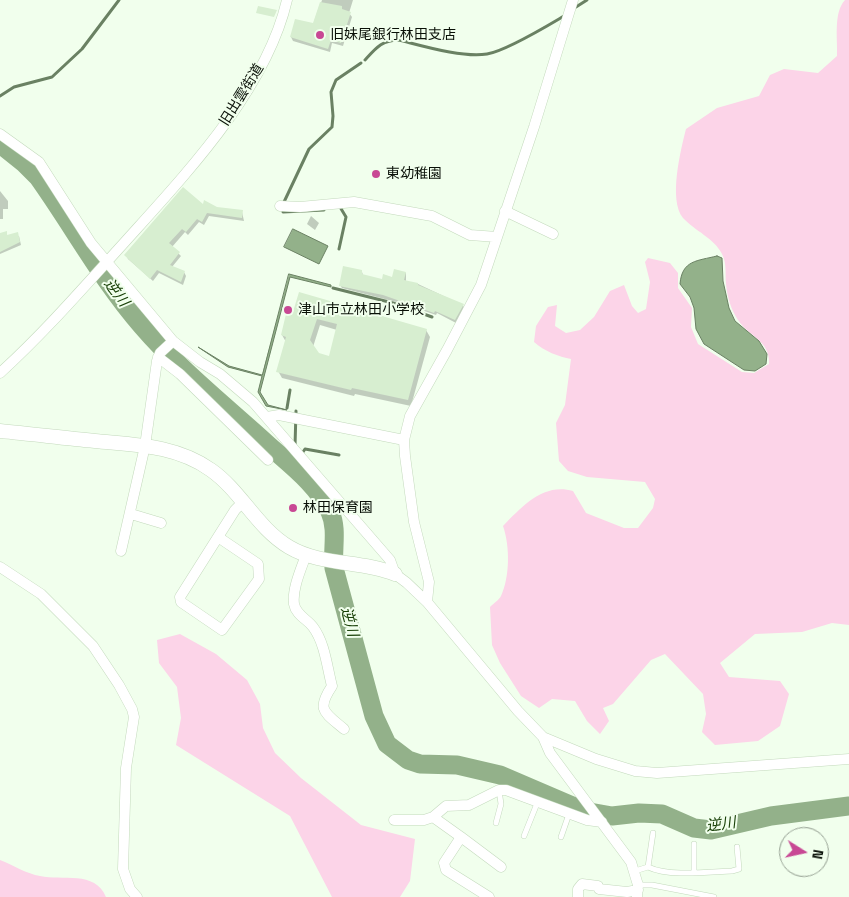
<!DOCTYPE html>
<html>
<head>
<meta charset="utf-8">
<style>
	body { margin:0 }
	#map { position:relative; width:849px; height:897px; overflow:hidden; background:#f1ffed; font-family:"Space Grotesk",sans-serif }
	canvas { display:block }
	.north { position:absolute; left:779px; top:827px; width:50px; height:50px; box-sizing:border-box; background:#f1ffed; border:1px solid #949f91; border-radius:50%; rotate:100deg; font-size:14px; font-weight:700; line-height:20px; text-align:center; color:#091007 }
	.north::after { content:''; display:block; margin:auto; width:18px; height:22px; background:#c84894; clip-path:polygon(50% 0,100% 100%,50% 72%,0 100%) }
</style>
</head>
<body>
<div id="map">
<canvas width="849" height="897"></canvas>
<div class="north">N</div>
</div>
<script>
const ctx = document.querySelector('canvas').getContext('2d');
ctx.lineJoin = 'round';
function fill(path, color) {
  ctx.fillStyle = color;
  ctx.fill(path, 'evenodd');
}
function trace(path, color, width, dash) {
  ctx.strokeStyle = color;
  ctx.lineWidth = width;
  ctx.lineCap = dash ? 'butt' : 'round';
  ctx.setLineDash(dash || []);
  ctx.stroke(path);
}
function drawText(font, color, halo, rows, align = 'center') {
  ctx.font = font + ' "Space Grotesk","Noto Sans JP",sans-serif';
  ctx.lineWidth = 4;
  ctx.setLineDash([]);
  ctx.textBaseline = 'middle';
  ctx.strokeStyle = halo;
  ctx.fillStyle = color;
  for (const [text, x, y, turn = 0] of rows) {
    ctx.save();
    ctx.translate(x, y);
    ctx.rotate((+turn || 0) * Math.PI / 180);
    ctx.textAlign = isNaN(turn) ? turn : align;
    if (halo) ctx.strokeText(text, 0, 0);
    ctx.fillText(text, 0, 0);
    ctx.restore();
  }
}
const green = new Path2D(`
	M845,0H849V625L832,623L802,632L755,634L720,663L729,677L780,681L789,694L780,726L758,741L715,745L702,732L706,714L703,694L665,654L651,660L613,704L603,708L609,721L600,734L587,721L575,701L552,699L539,708L521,696L500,663L492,645L490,607C494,603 499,600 501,596C510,577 510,546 503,526C523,506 543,483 573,491L586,513L624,528H638L653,508L655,499L645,482L587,477L568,471L559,461L556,423L565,405L571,359C559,357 544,351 534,342L536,326L548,307L557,305L555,326L566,333L580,330L594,317L610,291L624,285L632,306L638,313L646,309L650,282L645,262L648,258L670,263L678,273V288L692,308L691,327L698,344L742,372L754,373L769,364C770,340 749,337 738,320C731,310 727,296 726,284C725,275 727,263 722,254C714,238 695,231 683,218C668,200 681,149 686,129L717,108L759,96L770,75L784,69L818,73L837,56C838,40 833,13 845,0Z
	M180,634L216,654L247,680L260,704L263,728L275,753L301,778L361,825L415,839L410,881L400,897H332L290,816L176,745L181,718L177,687L159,663L157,640Z
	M0,860C13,865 27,874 40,876C62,881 95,870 106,897H0Z`);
const water = new Path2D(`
	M293,229L328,246L319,264L284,247Z
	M717,256L722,258L723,281L729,308L735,321L759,341L767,354L766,364L755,371L744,370L704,344L696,329L694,308L690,297L680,284C682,260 697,261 717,256Z
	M289,274L331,285V287L290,277L260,392L268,405L287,410L266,406L258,392L262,376L228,367L198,347L229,366L262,375Z`);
const shadow = new Path2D(`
	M322,0H353L349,13L352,17L343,46L332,43L330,52L293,41L291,37L314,24Z
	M0,191L8,201V209H3V219H0Z
	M204,206L242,212L244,221L209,216L204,225L199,222L188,235L185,232L172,247L181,256L172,267L184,272L186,276L183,285L159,273L153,281L128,259L126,255Z
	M311,216L319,223L315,230L307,224Z
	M6,233L8,236H19L21,245L0,254V234Z
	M362,272L363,275L383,280L406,273V281L418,284L463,305L464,308L456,323L437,313L436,315L404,304L342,288L340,285Z
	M287,315L426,330L430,337L411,406L355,394L354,396L282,378L278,371L286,342L282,335ZM320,325L337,330L330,358L318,355L313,347Z`);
const stream = new Path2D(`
	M576,7L587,0
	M365,60C376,48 382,40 399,40C423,46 463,58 487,54C506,51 547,26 564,16
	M0,96L14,87L52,77L82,49L119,0
	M284,202L309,149L332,127L333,116L331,92L336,80L361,63
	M338,207H340L346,217L339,249
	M283,212L324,210
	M333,288L393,303L432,317
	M183,367L184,366
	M287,408L290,390
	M295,446L296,411
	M303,452L305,449L339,455
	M281,462L291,452`);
const river = new Path2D(`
	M0,144L24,163L38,177C73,226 102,280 142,326C179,369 224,405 266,443C288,463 317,484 330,512C338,529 332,550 334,568L374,716L387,744L408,760L420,764L457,765L500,775L584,811L612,816L639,813L662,814L694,828L711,830L771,816L849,806`);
const building = new Path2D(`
	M320,2L342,6V9L351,12L341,43L331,40L328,49L290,37L295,19L313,23Z
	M258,6L277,10L274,17L256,13Z
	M183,187L203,204L204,200L217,207L243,210L242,218L207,213L202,222L197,219L186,232L182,229L169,243L180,252L170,265L185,271L181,282L157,270L150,279L124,255Z
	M7,231V235L18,232L20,242L0,252V233Z
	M343,266L362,270V274L382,279L383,274L392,277L394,269L406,272L404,280L418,283V285L464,304L455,320L435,311L434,313L383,295L339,286Z
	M299,292L427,329L408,400L352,388L351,390L276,372L286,337L281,335L286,314L292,315ZM317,319L337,324L329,356L319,353L310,340Z`);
const lane = new Path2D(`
	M496,823L501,804L499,790
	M524,836L538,801
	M561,837L569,814
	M648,867L653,833
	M635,871L648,867C669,877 708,872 732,871L739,869L737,847
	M694,872V844
	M638,885H652L714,897`);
const street = new Path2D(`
	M0,134L39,162L91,243L173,341L200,362L220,374L253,402L390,560L395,574L407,583L427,602L518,711L543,737L596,759L635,771L657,773L849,759
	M280,206L300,207L354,202L432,216L470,235L497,237
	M505,211L553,234
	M158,357L180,374L268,460
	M0,373C44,333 83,288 123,244C184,176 266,91 287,0
	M267,417L279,415L404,440
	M131,514L161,523
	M218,537L258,564L259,579L222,630L181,602L180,597L235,510L244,501
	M121,551L145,446L157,361L160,353L173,341
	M306,555C301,569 292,589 294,604C296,615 307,619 313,627C325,643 327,667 332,686C316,710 324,712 344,729
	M0,567L41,594L93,646L119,685L132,709L134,717L126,768L123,869L130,889L137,897
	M427,602L429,582L414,522L405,456L404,440L410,416L447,350L481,285L534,127L573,0
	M543,737L550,753L631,862L638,885L637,897
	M433,817L461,837L444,863L446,870L489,897
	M394,820H424L433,817L446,806L469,805L499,790H506L587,820L602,822
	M461,837L501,867
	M578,897V889L582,884L598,886L599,889L627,892L638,890`);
const secondary = new Path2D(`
	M0,431C32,434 63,438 95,441C135,445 176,445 211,470C241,491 257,528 289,547C321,566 361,560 395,574`);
const markers = [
	[320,35,5,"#c84894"],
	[376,174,5,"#c84894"],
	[288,310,5,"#c84894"],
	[293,508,5,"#c84894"]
];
const poiNames = [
	["旧妹尾銀行林田支店",330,35],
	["東幼稚園",386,174],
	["津山市立林田小学校",298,310],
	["林田保育園",303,508]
];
const streetNames = [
	["旧出雲街道",242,95,-58]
];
const waterNames = [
	["逆川",116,293,53],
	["逆川",349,622,75],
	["逆川",721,825,-8]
];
fill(green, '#fcd4e8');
fill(water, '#93b18a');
trace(water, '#6a8163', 1);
fill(shadow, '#0003');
trace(stream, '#6a8163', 3);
trace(river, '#93b18a', 19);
fill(building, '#d7eed0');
trace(lane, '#c3d9bc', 6);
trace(street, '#c3d9bc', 11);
trace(secondary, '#c3d9bc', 15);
trace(lane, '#fff', 5);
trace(street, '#fff', 10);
trace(secondary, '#fff', 14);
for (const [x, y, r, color] of markers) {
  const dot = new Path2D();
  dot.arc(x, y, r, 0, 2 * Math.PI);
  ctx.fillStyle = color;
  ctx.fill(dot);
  trace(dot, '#f1ffed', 2);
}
drawText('14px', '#091007', '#f1ffed', poiNames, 'left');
drawText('14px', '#091007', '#f1ffed', streetNames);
drawText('italic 15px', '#194108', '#f1ffed', waterNames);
</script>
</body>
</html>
